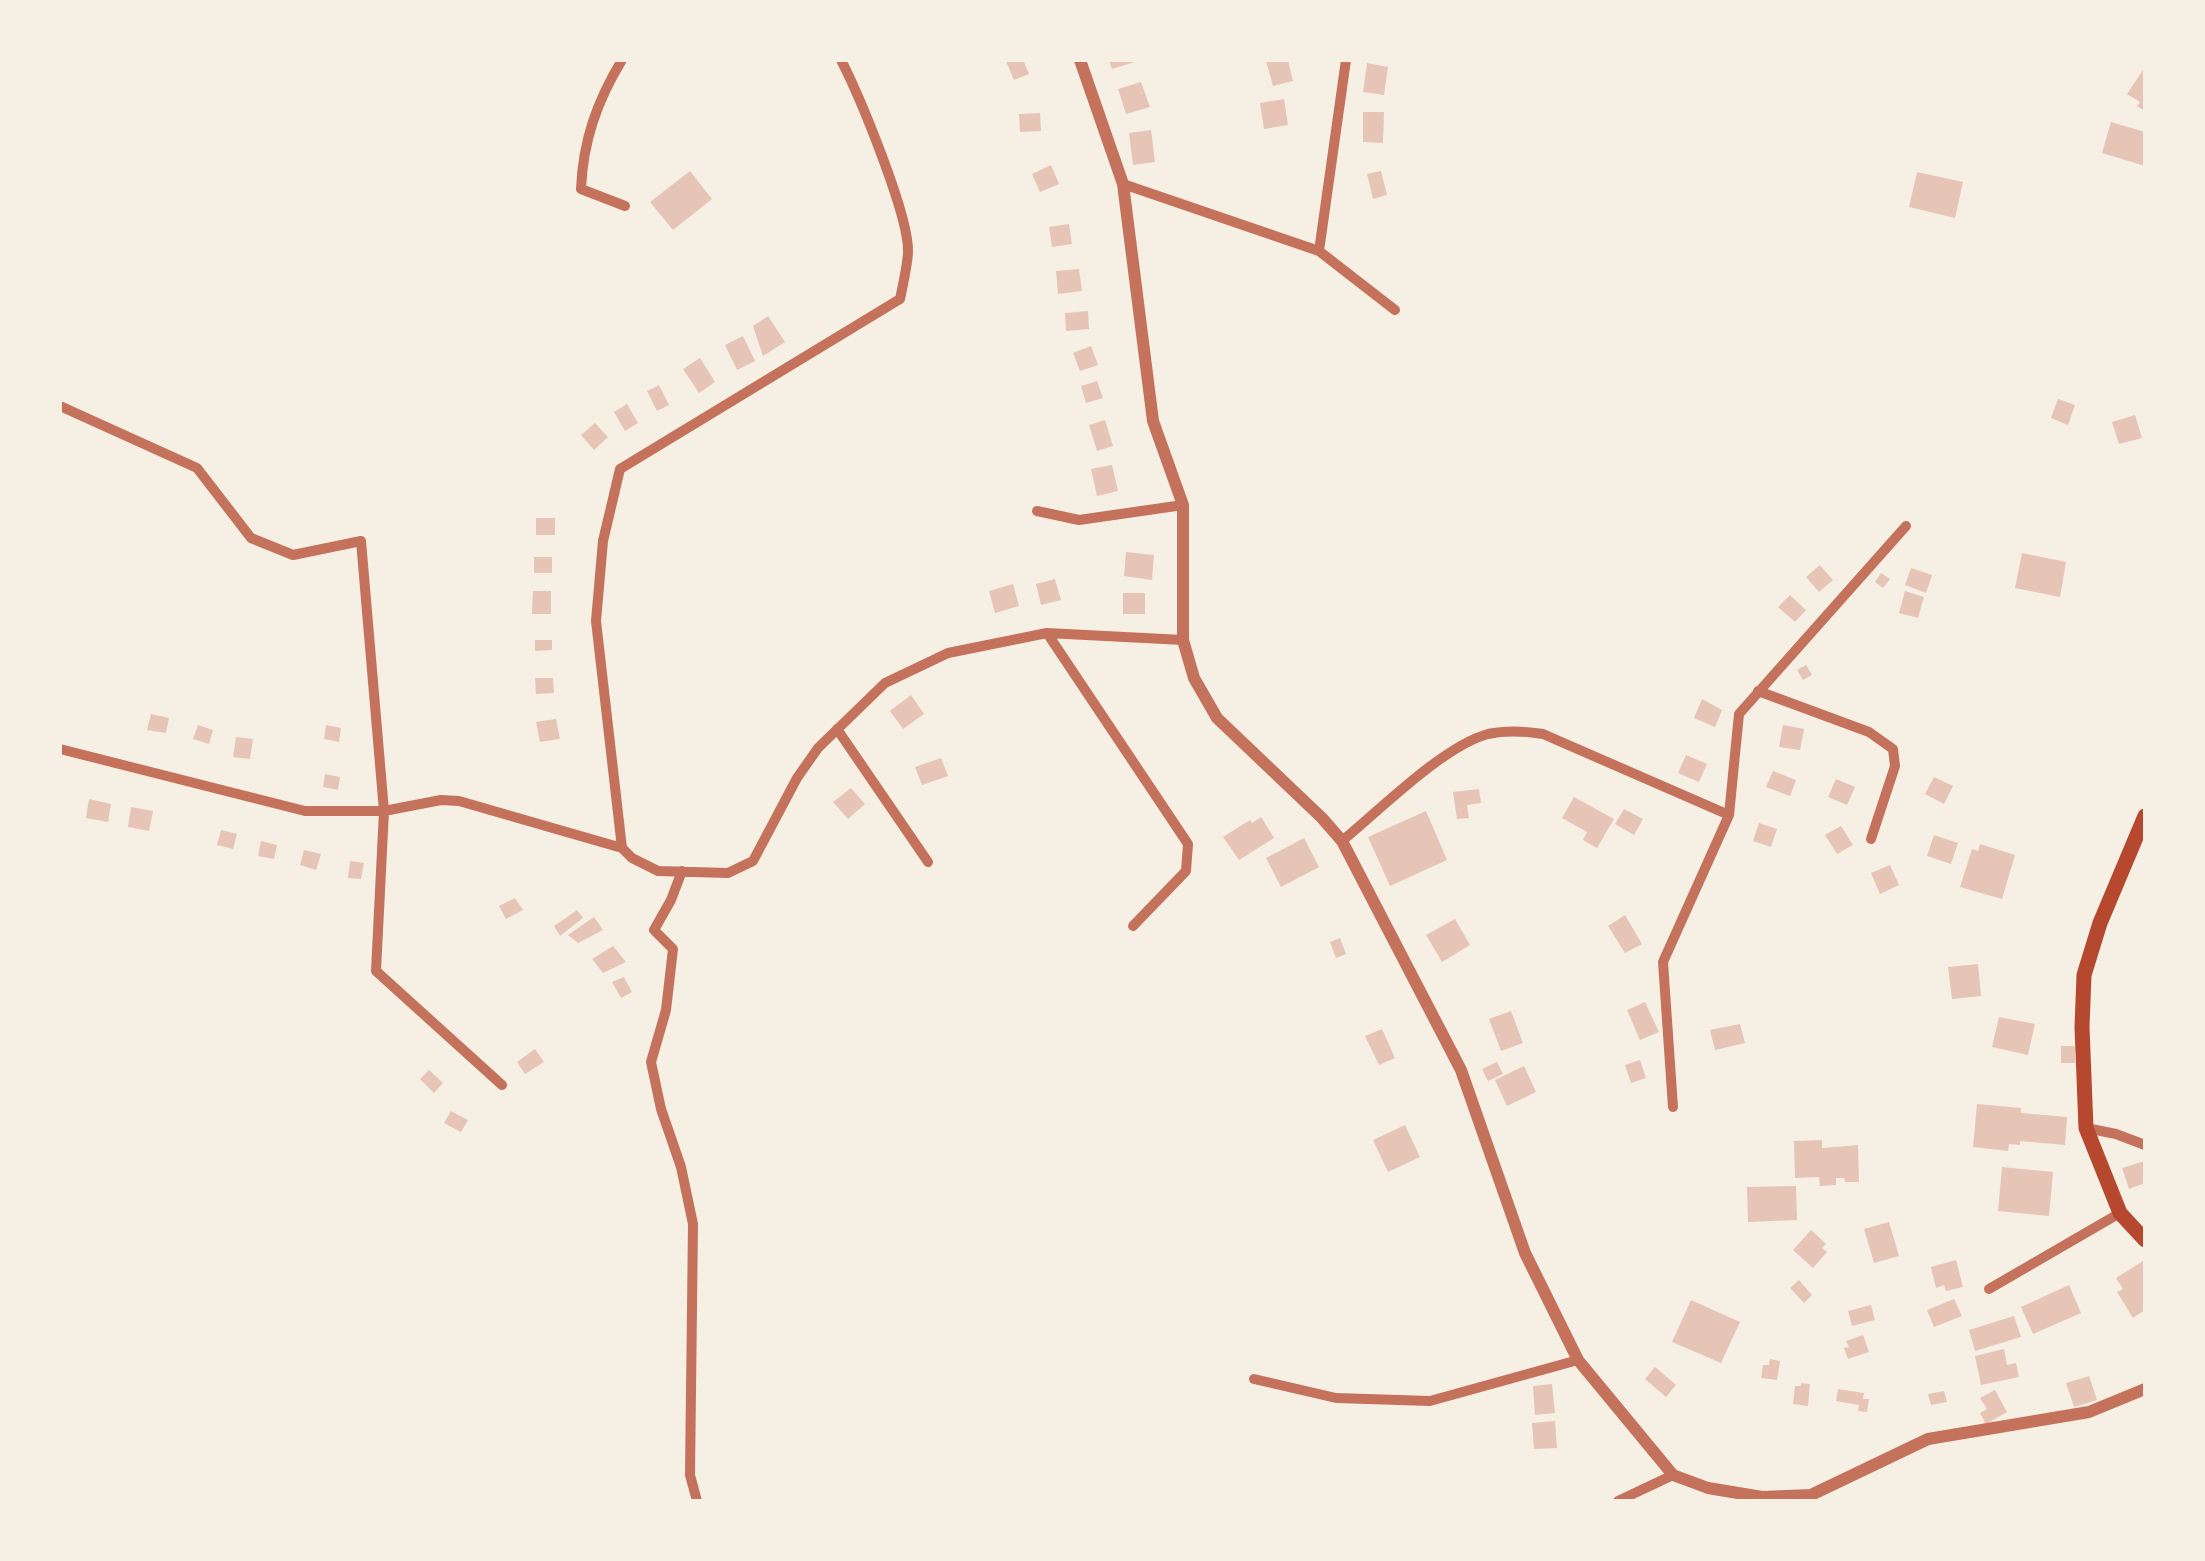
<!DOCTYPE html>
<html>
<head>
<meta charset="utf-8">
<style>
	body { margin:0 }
	#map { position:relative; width:2205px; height:1561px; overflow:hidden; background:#f6efe4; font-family:Roboto,sans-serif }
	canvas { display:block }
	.frame { position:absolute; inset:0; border:62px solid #f6efe4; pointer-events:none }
</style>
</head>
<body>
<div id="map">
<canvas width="2205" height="1561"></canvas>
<div class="frame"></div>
</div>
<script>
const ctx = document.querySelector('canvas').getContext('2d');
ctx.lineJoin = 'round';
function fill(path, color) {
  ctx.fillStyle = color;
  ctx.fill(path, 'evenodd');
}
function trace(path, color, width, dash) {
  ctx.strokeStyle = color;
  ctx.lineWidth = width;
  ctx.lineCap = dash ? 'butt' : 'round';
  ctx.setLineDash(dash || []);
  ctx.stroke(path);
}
const building = new Path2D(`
	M1023,60L1029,74L1014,80L1006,61Z
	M1109,60H1138V61L1112,69Z
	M1288,60L1293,81L1273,86L1266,61Z
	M1367,63L1388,67L1384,95L1363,92Z
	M2145,67V111L2137,106L2140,102L2127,94Z
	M1141,82L1150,107L1126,114L1118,89Z
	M1284,99L1288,125L1264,129L1260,103Z
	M1363,112H1384L1383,143L1363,142Z
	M1040,113L1041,131L1020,132L1019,114Z
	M2111,122L2145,132V166L2102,153Z
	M1151,130L1155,162L1133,165L1129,133Z
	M1051,165L1059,184L1040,192L1032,174Z
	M690,171L712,199L673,230L650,202Z
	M1381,171L1387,195L1373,199L1367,174Z
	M1917,172L1963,182L1955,218L1909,207Z
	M1069,224L1072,244L1052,247L1049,227Z
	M1079,269L1082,291L1058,294L1056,271Z
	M1088,311L1089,329L1066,331L1065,313Z
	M768,316L785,342L763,356L753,326Z
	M743,336L755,361L737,370L725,345Z
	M1091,346L1098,365L1080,371L1073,353Z
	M700,358L715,382L699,393L683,369Z
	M1097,381L1103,398L1086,403L1081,386Z
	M659,385L669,405L657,411L647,391Z
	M2058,399L2075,405L2068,425L2051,418Z
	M627,404L638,423L625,431L614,412Z
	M2135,415L2142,438L2119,444L2112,422Z
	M1105,420L1113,446L1097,451L1089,425Z
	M595,423L608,437L594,450L581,435Z
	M1112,465L1118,491L1097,496L1091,469Z
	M536,518H555V535H536Z
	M1126,552L1154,555L1152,580L1124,576Z
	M2022,553L2066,562L2060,597L2015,588Z
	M534,557H552V573H534Z
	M1820,565L1833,580L1819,592L1806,577Z
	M1911,568L1932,575L1926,593L1905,585Z
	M1881,573L1890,579L1883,588L1875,582Z
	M1055,579L1061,600L1041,605L1036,584Z
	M1013,584L1019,606L995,613L989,591Z
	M533,591H551V614H532Z
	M1905,591L1924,597L1918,618L1899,613Z
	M1123,593H1145V614H1123Z
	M1790,595L1806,610L1795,622L1778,607Z
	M535,640H552V650L535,651Z
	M1806,665L1812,675L1803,680L1797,670Z
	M535,678H553L554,693L536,694Z
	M911,695L924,714L903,729L890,711Z
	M1702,699L1722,710L1715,727L1694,718Z
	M151,714L169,718L166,733L147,730Z
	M556,719L560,739L540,742L536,722Z
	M198,725L213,730L209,744L193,739Z
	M326,725L341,728L339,742L324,739Z
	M1783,725L1804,729L1800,750L1779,747Z
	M236,737L253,739L250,759L233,757Z
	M1686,755L1707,764L1699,782L1678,773Z
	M941,758L948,776L922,785L915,767Z
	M1773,771L1796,780L1790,796L1766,787Z
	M325,774L340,777L338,790L323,787Z
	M1934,777L1953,786L1944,804L1925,794Z
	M1836,779L1855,787L1847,805L1828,797Z
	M851,788L865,804L848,819L833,802Z
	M1479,789L1481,803L1467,805L1469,818L1457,819L1453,792Z
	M1574,797L1614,819L1597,848L1583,840L1587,832L1562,818Z
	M89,799L111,804L108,822L86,818Z
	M131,807L153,811L149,831L128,827Z
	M1624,809L1643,819L1634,835L1615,824Z
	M1426,811L1447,860L1390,886L1368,837Z
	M1261,817L1274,838L1239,860L1223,837L1250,820L1252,823Z
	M1759,823L1777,829L1771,847L1753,841Z
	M1841,826L1853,845L1837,854L1825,835Z
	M221,830L237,834L233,849L217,845Z
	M1934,835L1958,843L1951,864L1927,856Z
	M1304,838L1319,867L1281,887L1266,858Z
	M261,841L277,845L274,859L258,856Z
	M1980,844L2015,855L2002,899L1960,887L1972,849L1978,851Z
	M304,850L321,854L316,870L300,865Z
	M350,861L364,863L361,879L348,878Z
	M1890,865L1899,885L1880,894L1871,873Z
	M515,898L523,910L506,919L499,906Z
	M577,910L583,918L560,936L554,926Z
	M1625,915L1642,944L1625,953L1608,926Z
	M594,917L603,930L578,943L568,935Z
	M1455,919L1470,945L1442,962L1426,935Z
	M1340,938L1346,954L1336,958L1330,942Z
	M613,946L626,962L603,973L592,959Z
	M1978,964L1981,996L1952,999L1948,967Z
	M624,977L632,992L621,998L612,982Z
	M1645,1002L1659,1032L1640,1040L1627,1010Z
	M1511,1011L1523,1043L1501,1051L1489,1019Z
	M1999,1017L2035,1024L2028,1055L1992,1047Z
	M1740,1024L1745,1043L1715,1050L1710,1030Z
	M1382,1029L1395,1058L1379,1065L1365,1036Z
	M2061,1046H2075V1063H2061Z
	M535,1049L544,1062L525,1074L517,1062Z
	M1640,1060L1646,1078L1631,1083L1625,1065Z
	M1497,1062L1503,1074L1488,1081L1482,1069Z
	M1524,1066L1536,1092L1507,1106L1495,1080Z
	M429,1070L443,1083L434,1093L420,1079Z
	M1977,1104L2021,1108V1113L2067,1117L2065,1145L2020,1141V1145L2009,1144L2008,1151L1973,1147Z
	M451,1111L468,1120L461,1132L444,1123Z
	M1405,1125L1420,1157L1388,1172L1373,1140Z
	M1822,1140V1148L1858,1145L1859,1182H1845L1844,1178H1836V1185L1820,1186L1819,1177L1795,1178L1794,1141Z
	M2145,1161V1183L2129,1189L2122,1168Z
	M2002,1167L2053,1172L2049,1216L1998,1211Z
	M1796,1186L1797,1220L1748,1222L1747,1187Z
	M1889,1222L1899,1256L1874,1263L1864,1229Z
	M1811,1230L1826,1244L1822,1248L1827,1252L1813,1268L1793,1250Z
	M1956,1260L1963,1287L1946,1291L1944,1285L1936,1288L1931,1267Z
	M2143,1261L2145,1310L2133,1318L2117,1292L2123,1289L2116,1278Z
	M1799,1280L1812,1295L1804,1303L1790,1288Z
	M2069,1285L2081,1313L2033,1334L2021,1307Z
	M1954,1299L1962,1316L1934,1327L1927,1310Z
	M1691,1300L1740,1322L1721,1363L1672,1342Z
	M1871,1305L1875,1320L1852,1326L1848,1311Z
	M2014,1316L2021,1337L1975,1351L1969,1330Z
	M1863,1335L1869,1352L1848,1359L1844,1348L1849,1347L1846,1341Z
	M2004,1349L2007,1365L2016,1363L2019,1377L1981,1385L1975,1356Z
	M1770,1359L1780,1361L1777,1380L1761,1378L1763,1365H1769Z
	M1655,1367L1676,1385L1666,1397L1645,1379Z
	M2089,1376L2097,1400L2074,1407L2066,1383Z
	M1801,1383L1810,1384L1808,1406L1793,1404L1795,1386H1801Z
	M1552,1384L1555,1413L1535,1415L1533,1386Z
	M1838,1389L1864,1393L1863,1399H1869L1867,1412L1858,1411L1859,1405L1836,1401Z
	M1995,1390L2007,1412L1986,1424L1980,1413L1987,1409L1980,1398Z
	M1944,1391L1947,1402L1931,1405L1928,1394Z
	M1555,1421L1557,1448L1534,1449L1532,1423Z`);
const minor = new Path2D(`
	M622,60C597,101 583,141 581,189L625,206
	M1123,184L1319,251L1395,310
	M1319,251L1346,60
	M60,406L197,468L251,538L293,555L361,541L384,811L376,971L502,1085
	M1037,511L1079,520L1183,505
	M1047,633L1188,844L1186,871L1133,926
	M1758,691L1869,732L1893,749L1895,766L1871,839
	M837,729L928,862
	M60,749L305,811H384L441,800L459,801L622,848L632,858L658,871L728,873L753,861L797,778L818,748L885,683L948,653L1047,633L1183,640
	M1342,841C1379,811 1443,746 1488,734C1506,730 1524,731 1543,734L1729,815
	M622,848L596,621L603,541L620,469L900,299C903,284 907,268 908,253C910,217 859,95 841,60
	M682,871L671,900L654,930L673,949L666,1010L651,1062L661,1109L681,1167L693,1224L690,1475L697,1501
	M1673,1107L1663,962L1729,815L1739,714L1906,526
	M2086,1128L2116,1134L2145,1145
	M1989,1289L2120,1213
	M1254,1379L1336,1398L1430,1401L1578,1360
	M1618,1501L1673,1475`);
const tertiary = new Path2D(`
	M1080,60L1123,184L1153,421L1183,505V640L1194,678L1217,718L1322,818L1342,841L1461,1070L1525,1253L1578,1360L1673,1475L1708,1488L1762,1497L1811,1495L1928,1439L2089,1412L2145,1389`);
const secondary = new Path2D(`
	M2145,816L2100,923L2084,975L2082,1027L2086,1128L2120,1213L2145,1240`);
fill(building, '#e6c5b7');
trace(minor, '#c5725c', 10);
trace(tertiary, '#c5725c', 12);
trace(secondary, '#b5482f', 15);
</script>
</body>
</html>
